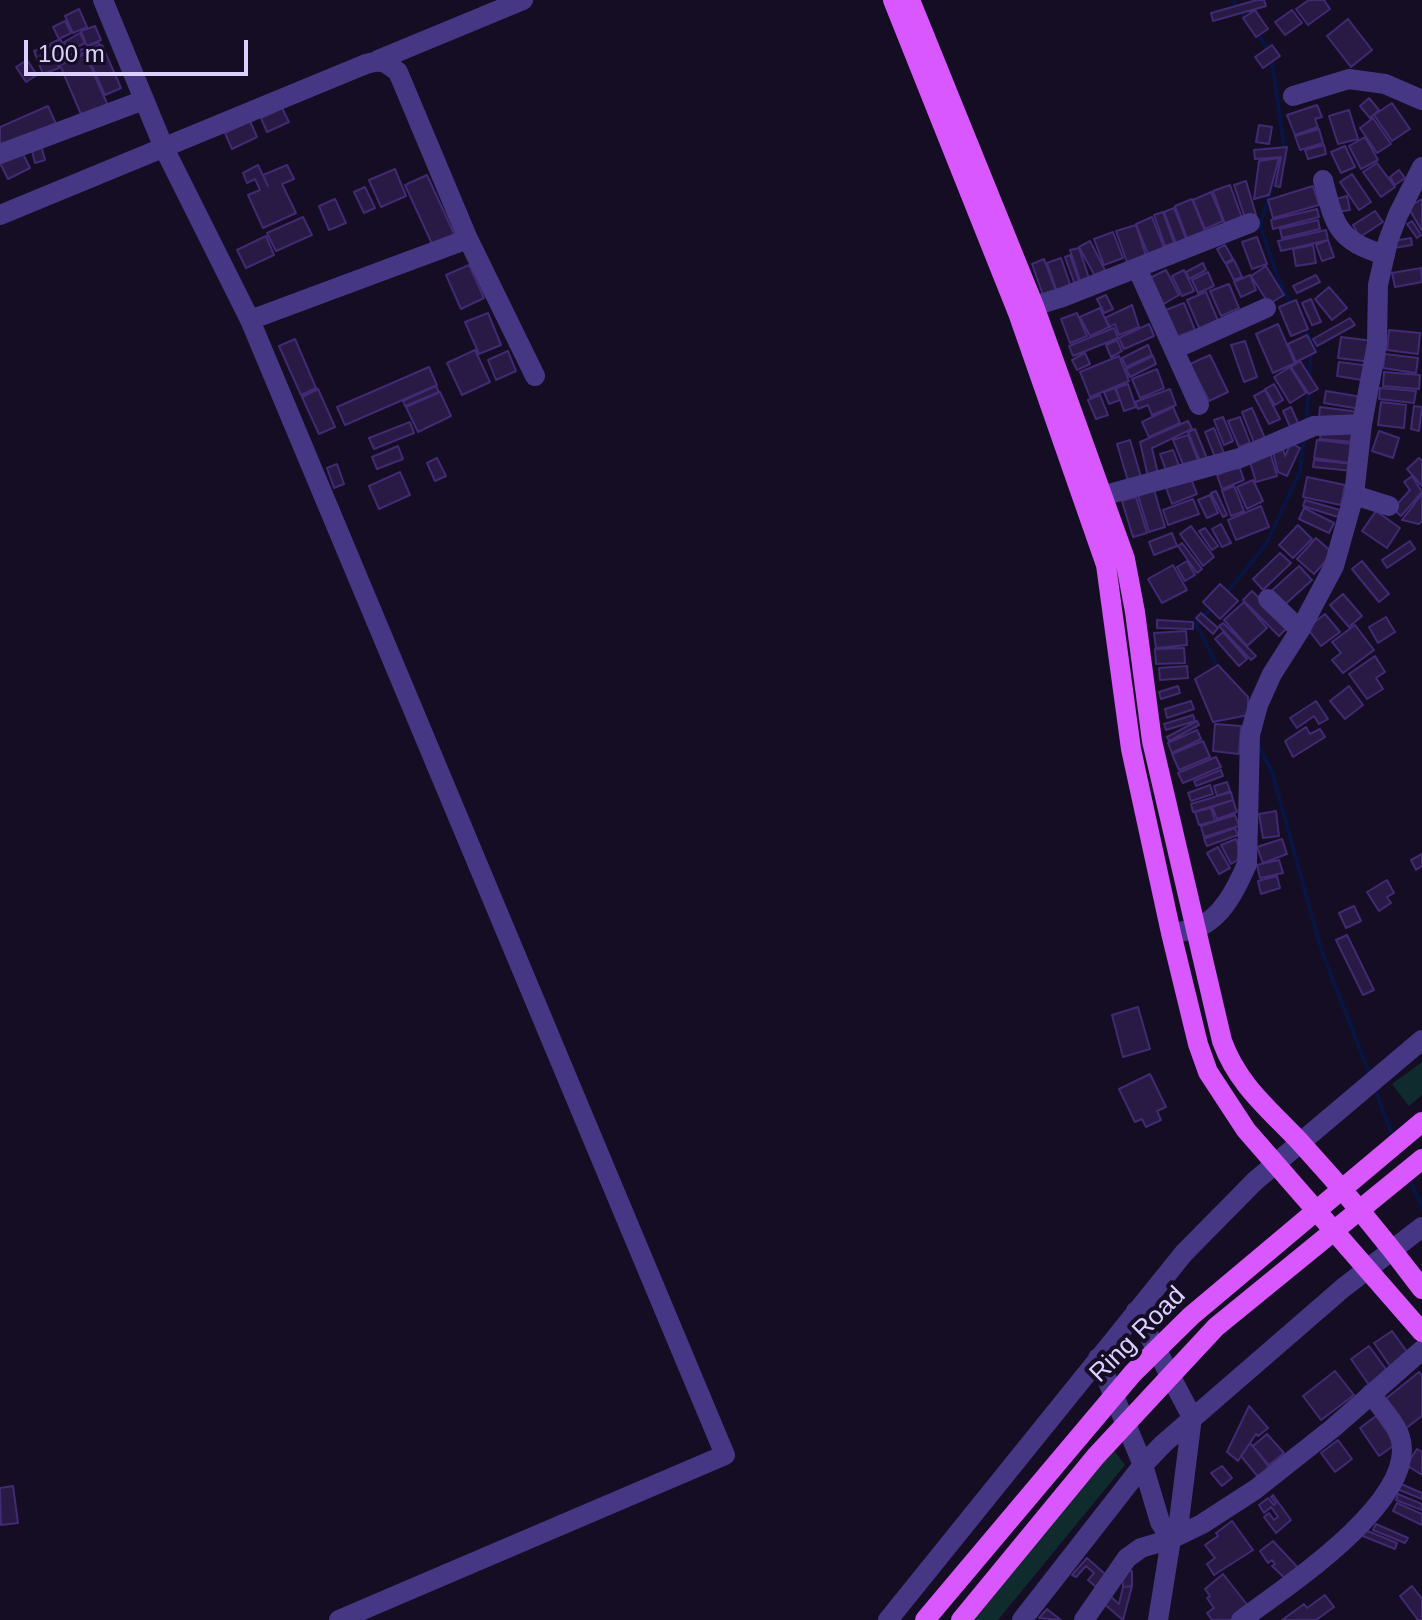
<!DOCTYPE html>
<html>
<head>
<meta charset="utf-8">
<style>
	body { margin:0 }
	#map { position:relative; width:1422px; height:1620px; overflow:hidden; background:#140d24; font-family:Arial,sans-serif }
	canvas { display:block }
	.scale { position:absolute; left:24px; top:40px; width:224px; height:36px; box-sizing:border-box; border:4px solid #dcd0ff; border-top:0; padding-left:10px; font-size:24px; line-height:28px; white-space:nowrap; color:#dcd0ff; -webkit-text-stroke:6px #140d24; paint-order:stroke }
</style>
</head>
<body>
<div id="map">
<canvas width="1422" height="1620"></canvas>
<div class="scale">100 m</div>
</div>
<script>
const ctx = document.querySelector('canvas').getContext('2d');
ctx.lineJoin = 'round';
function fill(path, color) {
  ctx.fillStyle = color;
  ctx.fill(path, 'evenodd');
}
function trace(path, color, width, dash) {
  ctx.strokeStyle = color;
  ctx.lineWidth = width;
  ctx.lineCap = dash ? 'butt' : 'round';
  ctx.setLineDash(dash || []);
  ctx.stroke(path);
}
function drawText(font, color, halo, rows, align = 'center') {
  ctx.font = font + ' Arial,sans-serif';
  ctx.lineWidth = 8;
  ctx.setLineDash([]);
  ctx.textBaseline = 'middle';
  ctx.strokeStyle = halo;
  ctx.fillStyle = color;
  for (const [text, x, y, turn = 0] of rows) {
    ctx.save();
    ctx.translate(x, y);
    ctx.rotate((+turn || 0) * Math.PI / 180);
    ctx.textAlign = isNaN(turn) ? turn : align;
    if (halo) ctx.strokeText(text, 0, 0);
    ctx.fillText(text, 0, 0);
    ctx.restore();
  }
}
const green = new Path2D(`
	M1422,1062V1095L1409,1106L1392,1084Z
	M1106,1440L1125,1465L998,1620H966Z`);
const stream = new Path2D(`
	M1233,0L1247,20
	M1257,34L1271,53L1284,146L1260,226L1280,283L1292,306
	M1304,327L1312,342L1309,380
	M1306,420L1309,389
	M1226,594L1266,544L1300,472L1304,437
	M1214,606L1196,624L1218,668
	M1259,747L1272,772L1322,952L1370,1075
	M1374,1087L1394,1139
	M1409,1177L1422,1208`);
const building = new Path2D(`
	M1257,0H1264L1266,6L1213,21L1211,13Z
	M1309,0H1324L1330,9L1308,25L1296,9Z
	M79,9L87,27L73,33L65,16Z
	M1255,10L1268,29L1256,37L1243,18Z
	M1292,10L1302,23L1285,35L1275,22Z
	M1348,19L1372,50L1351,67L1327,36Z
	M65,21L71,33L59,39L53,27Z
	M95,26L101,40L87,46L81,31Z
	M80,33L85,43L69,51L64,42Z
	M60,39L66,50L56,56L50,44Z
	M98,42L100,45L60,64L59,60Z
	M102,45L121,88L105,95L86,53Z
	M1272,45L1280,56L1263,68L1255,57Z
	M50,46L59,68L43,74L34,51Z
	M85,54L109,108L83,119L60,65Z
	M27,60L37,75L26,82L16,67Z
	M1369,98L1379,110L1370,118L1360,106Z
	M1392,103L1410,129L1392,141L1374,115Z
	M1317,105L1322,117L1315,119L1318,127L1295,135L1287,115Z
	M48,106L57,126L0,151V127Z
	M282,108L289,122L267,132L261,118Z
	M1349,110L1358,139L1338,144L1329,116Z
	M1373,118L1391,144L1377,153L1360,128Z
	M250,121L257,137L232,149L225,133Z
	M1259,125L1272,127L1269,144L1256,142Z
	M1319,129L1323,143L1300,150L1295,136Z
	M1365,137L1378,160L1361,169L1349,146Z
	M41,145L45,160L35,163L31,147Z
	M1324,145L1326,154L1308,159L1305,150Z
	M1345,146L1355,167L1341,173L1331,152Z
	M1287,147L1280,187L1275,186L1281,157L1255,159L1254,150Z
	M21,150L30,168L8,179L0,163Z
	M1279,158L1269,195L1254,199L1259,161Z
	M1377,163L1395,187L1381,197L1363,172Z
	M258,165L268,186L263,175L287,165L294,179L282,184L296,213L263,228L248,195L260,190L255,179L247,183L243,173Z
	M395,169L406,196L381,207L369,180Z
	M1399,170L1405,178L1395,185L1390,177Z
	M1352,174L1371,202L1359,210L1340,182Z
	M427,175L455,236L433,246L405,185Z
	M1246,181L1256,215L1245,218L1234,185Z
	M1230,185L1242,218L1225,224L1213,191Z
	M1313,186L1319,205L1273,218L1268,200Z
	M365,187L375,208L364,213L354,192Z
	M1211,192L1223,221L1205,229L1193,200Z
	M1347,196L1350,210L1335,212L1332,200Z
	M335,199L346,223L329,230L319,206Z
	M1192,199L1205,231L1187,238L1175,206Z
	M1422,199V231L1408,207Z
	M1174,208L1186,239L1176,243L1164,212Z
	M1317,209L1319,217L1273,229L1271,220Z
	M1375,211L1383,222L1360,237L1353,225Z
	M1163,212L1174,243L1165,246L1154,215Z
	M303,217L312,235L276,251L267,233Z
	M1152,217L1164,248L1148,254L1136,224Z
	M1318,220L1320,229L1282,238L1280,229Z
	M1412,221L1421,235L1417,238L1407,224Z
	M1136,225L1147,259L1128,265L1116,231Z
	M1326,230L1328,240L1281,251L1278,241Z
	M1113,232L1123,258L1104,265L1094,239Z
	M266,236L274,255L246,268L237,250Z
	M1257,237L1267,264L1252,269L1242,242Z
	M1411,238L1412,245L1394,248L1393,241Z
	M1328,240L1334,257L1322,261L1316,245Z
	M1090,241L1105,270L1095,276L1079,247Z
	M1225,245L1233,259L1225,263L1217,249Z
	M1313,245L1316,263L1296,266L1293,249Z
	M1079,248L1090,281L1081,284L1070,250Z
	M1070,255L1080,284L1075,285L1065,257Z
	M1061,258L1071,287L1057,292L1047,263Z
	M1044,259L1056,291L1043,295L1032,264Z
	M1234,260L1242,277L1234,280L1226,264Z
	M1203,263L1206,270L1189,279L1186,272Z
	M469,265L484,298L461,309L446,275Z
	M1266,266L1284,295L1269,304L1251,276Z
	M1421,268L1422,282L1395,287L1392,273Z
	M1166,270L1179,295L1162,305L1148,279Z
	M1184,270L1194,291L1182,296L1172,276Z
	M1208,272L1214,286L1198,293L1192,280Z
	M1250,275L1256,290L1241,297L1234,282Z
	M1316,275L1320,282L1297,293L1293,286Z
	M1229,284L1239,308L1221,316L1210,291Z
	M1329,287L1347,308L1332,320L1315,299Z
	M1206,292L1219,323L1200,330L1187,300Z
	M1106,295L1113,309L1104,313L1097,299Z
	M1311,299L1321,322L1312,325L1302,303Z
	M1296,300L1308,329L1291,336L1279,307Z
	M1184,303L1195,330L1173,338L1163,311Z
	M1132,305L1139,327L1119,335L1115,324L1110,327L1105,318Z
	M1100,308L1109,327L1090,336L1080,317Z
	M488,313L501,345L479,354L465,322Z
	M1077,313L1087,336L1070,343L1061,319Z
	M1350,318L1355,325L1317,346L1313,339Z
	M1149,324L1154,336L1124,349L1119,338Z
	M1278,324L1295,363L1273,373L1256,334Z
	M1114,328L1118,338L1073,356L1069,346Z
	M1389,330L1420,333L1418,354L1387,350Z
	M1307,335L1316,352L1296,362L1288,344Z
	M1341,337L1374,341L1371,362L1338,358Z
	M295,339L316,388L301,395L279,346Z
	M1117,340L1122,351L1111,357L1106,345Z
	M1245,341L1257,377L1244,382L1231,345Z
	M1148,345L1152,355L1126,367L1122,358Z
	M475,350L490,382L462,395L447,363Z
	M508,351L516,371L496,380L488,360Z
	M1085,353L1090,364L1077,370L1072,360Z
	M1385,354L1418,358L1416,373L1383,368Z
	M1210,355L1228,392L1209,401L1190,364Z
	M1119,356L1129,381L1090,397L1080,372Z
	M1153,356L1156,364L1130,377L1126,369Z
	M1300,361L1318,389L1309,394L1291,367Z
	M1339,362L1370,366L1368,381L1337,376Z
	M429,367L437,385L345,425L337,407Z
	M1290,367L1306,393L1290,403L1274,377Z
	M1157,369L1164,388L1140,398L1132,379Z
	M1384,372L1420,375L1419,389L1383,386Z
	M1128,384L1136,407L1124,411L1116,388Z
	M1274,384L1283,400L1275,405L1265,389Z
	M436,386L439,392L405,406L403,401Z
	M1115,388L1120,400L1109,404L1104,392Z
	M1380,388L1416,391L1414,403L1379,399Z
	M318,389L335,427L319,434L302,397Z
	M1170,389L1176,405L1152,415L1148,405L1138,409L1135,402Z
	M1265,390L1280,419L1269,424L1254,396Z
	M1326,391L1362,397L1360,409L1324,403Z
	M440,392L451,416L418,432L406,407Z
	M1100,395L1108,415L1096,419L1088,400Z
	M1381,402L1406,405L1404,428L1378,425Z
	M1414,406L1422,407L1419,431L1411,429Z
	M1173,407L1180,423L1149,437L1142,422Z
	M1291,407L1299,425L1291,429L1283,411Z
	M1320,407L1359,412L1358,422L1319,418Z
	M1252,408L1267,443L1256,448L1242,412Z
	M1223,417L1233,441L1224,445L1214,420Z
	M1240,417L1250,443L1239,447L1228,421Z
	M1188,421L1192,429L1152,448L1158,474L1148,477L1140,442Z
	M410,422L414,433L374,449L369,438Z
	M1214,428L1224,453L1215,457L1205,432Z
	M1195,429L1208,461L1201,464L1188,432Z
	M1321,431L1355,434L1354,442L1320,439Z
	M1379,431L1399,438L1393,458L1372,451Z
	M1188,435L1199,463L1185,469L1173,440Z
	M1130,440L1141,477L1128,481L1117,444Z
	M1317,440L1352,444L1349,463L1314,458Z
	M1291,443L1300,448L1287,476L1278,472L1272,448L1282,446L1285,456Z
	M398,446L403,459L377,469L372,457Z
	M1173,450L1180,468L1167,473L1160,454Z
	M1270,452L1277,476L1256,482L1249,459Z
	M437,458L446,476L435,481L427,463Z
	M1419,458L1422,461V486L1407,469Z
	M1314,460L1353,464V471L1313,467Z
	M337,464L344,484L334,488L327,468Z
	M1239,466L1244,480L1222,489L1217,475Z
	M400,472L410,495L379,509L369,486Z
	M1190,476L1197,494L1172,504L1165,485Z
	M1412,476L1422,492L1401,516L1393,509L1410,490L1404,482Z
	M1307,477L1345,485L1341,505L1303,497Z
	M1253,480L1263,501L1247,509L1237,487Z
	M1234,486L1244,511L1231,516L1222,491Z
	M1154,490L1165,527L1149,532L1138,495Z
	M1216,491L1227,515L1223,517L1211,493Z
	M1422,494V521L1419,524L1402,520Z
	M1210,495L1218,513L1207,518L1198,500Z
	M1136,497L1147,533L1133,537L1122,501Z
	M1193,499L1199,514L1168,525L1163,510Z
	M1305,500L1340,510L1338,517L1303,506Z
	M1261,506L1269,527L1236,540L1228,520Z
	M1304,508L1334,523L1329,533L1299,519Z
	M1376,511L1400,528L1387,548L1362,531Z
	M1221,524L1231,543L1222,547L1212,529Z
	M1298,525L1312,539L1293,558L1279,545Z
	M1191,526L1214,557L1203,566L1180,534Z
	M1205,528L1218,546L1212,550L1199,531Z
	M1172,533L1177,546L1154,555L1149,542Z
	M1316,538L1333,553L1314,574L1297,559Z
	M1410,541L1415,549L1387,568L1382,560Z
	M1182,543L1202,569L1197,573L1178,546Z
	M1280,553L1291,563L1263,590L1253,579Z
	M1187,561L1195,575L1185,581L1177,567Z
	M1362,561L1389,594L1379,602L1352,569Z
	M1173,565L1187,590L1162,603L1148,579Z
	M1299,566L1312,580L1281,608L1268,594Z
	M1220,584L1238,601L1220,619L1203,602Z
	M1252,591L1288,627L1279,636L1243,600Z
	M1343,594L1362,616L1349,627L1330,605Z
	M1244,602L1267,628L1247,646L1224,620Z
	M1201,613L1218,628L1213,634L1196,618Z
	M1325,614L1340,632L1321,646L1307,628Z
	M1386,617L1395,632L1378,643L1369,627Z
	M1157,620L1193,622V629L1157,628Z
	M1223,623L1256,656L1251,660L1219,626Z
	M1355,625L1374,650L1343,673L1332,660L1341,653L1332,642Z
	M1186,631L1187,645L1156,648L1154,633Z
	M1223,632L1247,659L1239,666L1215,639Z
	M1184,648L1185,663L1156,664L1155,649Z
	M1375,656L1385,672L1376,678L1383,689L1367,699L1349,674Z
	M1218,665L1248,697V715L1213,722L1195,679Z
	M1187,666L1188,678L1160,680L1159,668Z
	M1178,686L1180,693L1161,699L1159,692Z
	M1349,686L1363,705L1345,719L1330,701Z
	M1191,701L1194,709L1167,718L1165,709Z
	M1316,701L1328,719L1319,724L1314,716L1297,728L1290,718Z
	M1193,715L1195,721L1166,730L1164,724Z
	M1197,721L1199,725L1169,741L1167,737Z
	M1215,724L1241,726L1239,754L1213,751Z
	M1306,727L1310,734L1320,729L1325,737L1293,757L1285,741Z
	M1197,730L1201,739L1172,753L1168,743Z
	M1203,741L1210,757L1179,770L1172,754Z
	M1216,757L1221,767L1183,783L1178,773Z
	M1221,770L1223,776L1196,786L1194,781Z
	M1227,782L1230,791L1217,796L1214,786Z
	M1210,785L1213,794L1191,801L1188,793Z
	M1231,792L1233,800L1193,812L1191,804Z
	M1233,800L1237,812L1217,819L1212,807Z
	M1211,808L1215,821L1199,825L1195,812Z
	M1276,811L1279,836L1263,838L1259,814Z
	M1235,815L1239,826L1204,837L1201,826Z
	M1235,828L1238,835L1207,846L1204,839Z
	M1236,839L1242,857L1231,864L1221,845Z
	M1282,839L1287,854L1263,863L1257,847Z
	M1218,847L1230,868L1219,874L1207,853Z
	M1422,854V866L1416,870L1411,860Z
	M1279,860L1283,873L1260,878L1257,865Z
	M1277,876L1280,888L1261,894L1258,881Z
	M1387,880L1394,893L1387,897L1391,903L1379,911L1367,892Z
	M1354,906L1361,921L1346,928L1339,913Z
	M1347,935L1374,990L1363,995L1336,940Z
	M1138,1007L1150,1049L1123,1057L1112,1015Z
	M1150,1074L1166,1107L1157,1111L1161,1120L1146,1127L1142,1119L1135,1122L1119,1089Z
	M1392,1331L1408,1353L1390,1366L1374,1343Z
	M1369,1346L1388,1372L1369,1385L1351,1359Z
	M1335,1371L1354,1395L1321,1420L1303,1396Z
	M1419,1372L1422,1376V1416L1405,1429L1383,1401Z
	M1249,1406L1268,1428L1258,1436L1256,1434L1238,1461L1227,1452Z
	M1376,1416L1396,1444L1379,1456L1360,1428Z
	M1267,1434L1284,1453L1268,1466L1253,1446Z
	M1338,1440L1352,1459L1335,1472L1321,1453Z
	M1250,1443L1272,1469L1259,1478L1241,1456Z
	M1417,1449L1422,1452V1475L1406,1465Z
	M1222,1466L1232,1478L1222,1486L1211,1473Z
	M1399,1483L1422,1493V1499L1397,1489Z
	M13,1486L18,1523L1,1525L0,1488Z
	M1398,1494L1422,1504V1510L1396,1500Z
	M1273,1495L1291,1520L1276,1533L1264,1517L1269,1513L1274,1520L1278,1517L1271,1507L1264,1513L1259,1505L1268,1498L1274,1505L1276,1503L1271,1497Z
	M1397,1503L1422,1514V1525L1393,1511Z
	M1232,1521L1253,1550L1214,1575L1207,1564L1215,1558L1205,1545L1218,1536L1216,1533Z
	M1376,1524L1408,1538L1405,1543L1373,1530Z
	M1365,1530L1397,1543L1395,1549L1363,1536Z
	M1273,1541L1302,1572L1290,1583L1272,1566L1275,1564L1272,1560L1268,1563L1260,1551Z
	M1087,1558L1105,1574L1096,1587L1088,1580L1094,1573L1086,1566L1076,1577L1072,1575Z
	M1122,1571H1132V1586L1123,1587Z
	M1223,1574L1249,1607L1232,1620H1212L1207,1613L1214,1608L1207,1598L1210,1596L1205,1589Z
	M1132,1586L1123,1620L1103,1603L1110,1596L1119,1604L1123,1587Z
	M1412,1586L1422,1599V1620H1418L1400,1596Z
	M1325,1595L1334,1607L1316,1620H1282L1304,1604L1307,1608Z
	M1047,1609L1061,1620L1039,1618Z`);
const minor = new Path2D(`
	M103,0L164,148L250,320L725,1455L339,1620
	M378,60L523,0
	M1293,96L1349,79L1385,84L1422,100
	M0,154L144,100
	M1323,180C1335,227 1337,240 1385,255
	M0,215L366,64C381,59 386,62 398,72L468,239L250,320
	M468,239L535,376
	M1137,268L1199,405
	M1034,306L1063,297L1250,223
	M1175,349L1266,308
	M1354,495L1389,506
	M1102,496L1240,458L1314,426L1362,424
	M1268,599L1300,630
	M1171,933C1179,932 1189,931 1196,928C1222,919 1237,887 1247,864L1250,735L1258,705L1272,674L1300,630L1334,566L1354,495L1362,424L1377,344L1378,285L1388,241L1398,215L1422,167
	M1136,1311L1192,1417L1179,1521L1171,1539L1158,1620
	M1098,1358L1143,1465L1160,1522L1171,1539
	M888,1620L1184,1253L1255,1181L1422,1040
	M1022,1620L1143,1465L1163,1444L1343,1288L1422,1227
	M1084,1620L1127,1558L1141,1548L1171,1539L1202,1524L1256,1489L1333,1428L1422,1350
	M1241,1620C1285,1588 1414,1503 1401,1441C1398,1425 1381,1408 1371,1394`);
const major = new Path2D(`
	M893,0L1018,313L1106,565L1131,749L1171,933L1198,1044L1208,1072L1246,1130L1422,1332
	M910,0L1034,306L1125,559L1135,612L1152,741L1222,1041C1238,1085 1268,1108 1300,1142C1343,1189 1384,1238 1422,1289`);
const majorBridge = new Path2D(`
	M925,1620L1133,1373L1191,1316L1422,1122
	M961,1620L1096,1456L1216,1327L1422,1159`);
const streetNames = [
	["Ring Road",1138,1335,-45]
];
fill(green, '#102b2e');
trace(stream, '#081542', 4);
fill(building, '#281945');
trace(building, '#422a72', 2);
trace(minor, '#453784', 20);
trace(major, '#d857ff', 20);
trace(majorBridge, '#d857ff', 20);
drawText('26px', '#dcd0ff', '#140d24', streetNames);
</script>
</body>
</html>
